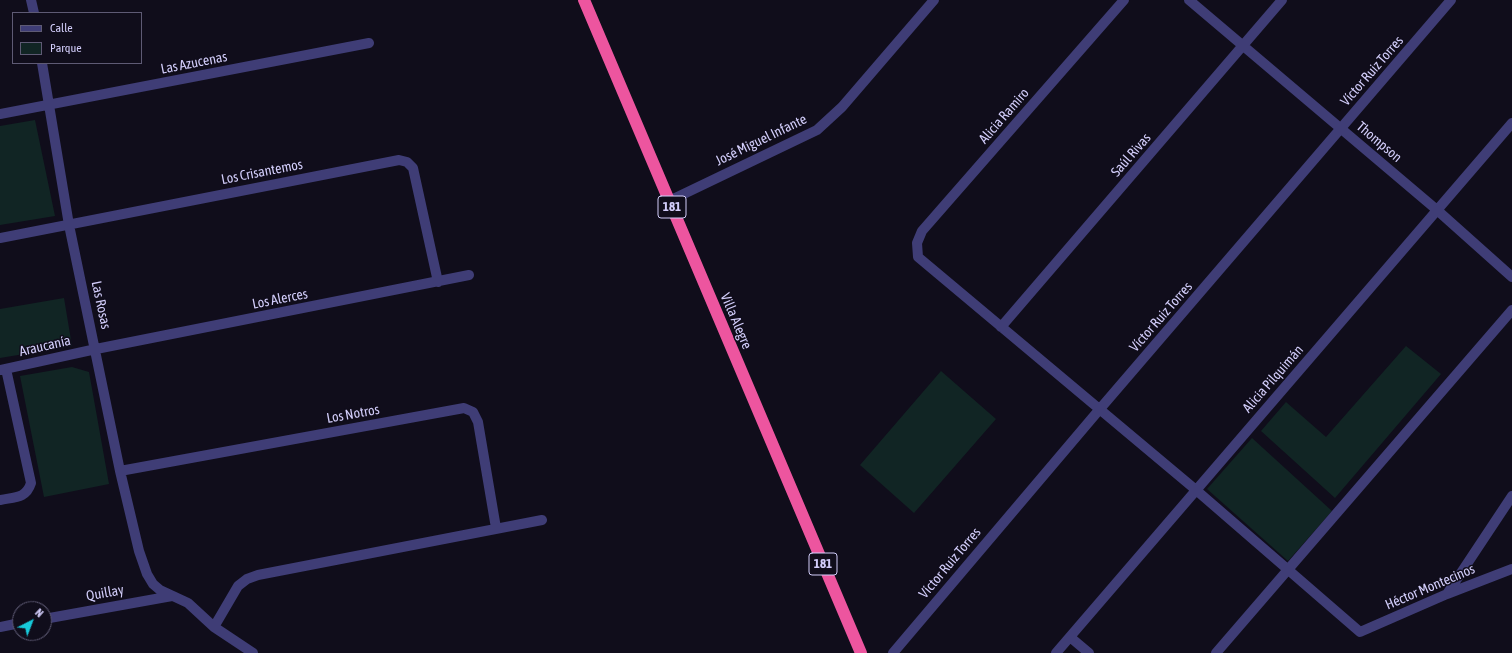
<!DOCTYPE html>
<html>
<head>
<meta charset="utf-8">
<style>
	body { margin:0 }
	#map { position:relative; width:1512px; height:653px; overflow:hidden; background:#100d1b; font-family:"Asap Condensed",sans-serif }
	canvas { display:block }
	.legend { position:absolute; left:12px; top:12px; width:130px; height:52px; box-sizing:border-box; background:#100d1b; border:1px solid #5e5a74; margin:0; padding:5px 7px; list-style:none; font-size:12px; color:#d2cdfa }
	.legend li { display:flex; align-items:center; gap:8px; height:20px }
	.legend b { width:20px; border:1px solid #5e5a74 }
	.north { position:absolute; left:12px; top:601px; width:40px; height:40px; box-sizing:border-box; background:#100d1b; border:1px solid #5e5a74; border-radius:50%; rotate:42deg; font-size:11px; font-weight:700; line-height:16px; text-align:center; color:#d2cdfa }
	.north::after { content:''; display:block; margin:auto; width:14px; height:18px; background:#17cadb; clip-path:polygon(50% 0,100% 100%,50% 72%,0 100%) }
</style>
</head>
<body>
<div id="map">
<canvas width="1512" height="653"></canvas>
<ul class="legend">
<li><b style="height:5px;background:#3f3d76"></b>Calle</li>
<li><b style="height:11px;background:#112524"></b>Parque</li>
</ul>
<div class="north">N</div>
</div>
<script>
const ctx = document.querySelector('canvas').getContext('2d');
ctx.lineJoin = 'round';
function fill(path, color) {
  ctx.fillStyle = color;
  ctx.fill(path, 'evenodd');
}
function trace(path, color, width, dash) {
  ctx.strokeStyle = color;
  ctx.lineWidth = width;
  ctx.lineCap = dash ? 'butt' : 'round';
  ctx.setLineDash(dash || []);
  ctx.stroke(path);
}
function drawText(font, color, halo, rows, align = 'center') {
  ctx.font = font + ' "Asap Condensed",sans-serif';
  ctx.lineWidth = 3;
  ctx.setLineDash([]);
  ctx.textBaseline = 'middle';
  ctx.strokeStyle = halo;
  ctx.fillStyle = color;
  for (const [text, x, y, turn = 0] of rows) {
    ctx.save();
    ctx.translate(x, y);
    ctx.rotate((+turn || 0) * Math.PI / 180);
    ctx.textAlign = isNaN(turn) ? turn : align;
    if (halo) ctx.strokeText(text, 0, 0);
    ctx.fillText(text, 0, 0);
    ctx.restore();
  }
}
const green = new Path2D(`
	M35,120L55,216L0,225V126Z
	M64,298L72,346L0,358V309Z
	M1406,346L1441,374L1335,498L1261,431L1286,402L1326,437Z
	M72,367L89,372L109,484L44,497L20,376Z
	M941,371L996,419L914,513L860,465Z
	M1252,438L1332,511L1288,561L1207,489Z`);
const minor = new Path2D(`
	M31,0L34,13
	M1124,0L922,231L917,243L918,257L1196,490L1360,632L1447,594L1512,569
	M1189,0L1437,210L1512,277
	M42,63L69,225L120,471L139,551L147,574L153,584L160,590L188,603L214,627L253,653
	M0,114L369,43
	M669,201L817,130L842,107L934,0
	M0,238L399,160L407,162L413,168L438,282
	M1001,327L1282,0
	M0,370L96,349L469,275
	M120,471L464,408L473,412L478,422L496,528
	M0,500C14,497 26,499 31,483L6,369
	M1447,594L1512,496
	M44,619L172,596
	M0,627L20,623
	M214,627L238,586L247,579L258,575L542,520
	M1070,637L1089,653
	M893,653L1099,410L1451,0
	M1056,653L1512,123
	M1216,653L1512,310`);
const highway = new Path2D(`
	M584,0L861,653`);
const shields = [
	[672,207,28],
	[823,564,28]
];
const shieldNames = [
	["181",672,207],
	["181",823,564]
];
const streetNames = [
	["Las Azucenas",194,63,-11],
	["Víctor Ruiz Torres",1372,71,-49],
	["Alicia Ramiro",1004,116,-49],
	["José Miguel Infante",761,140,-26],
	["Thompson",1379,142,40],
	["Saúl Rivas",1131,155,-49],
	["Los Crisantemos",262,172,-11],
	["Los Alerces",280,299,-11],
	["Las Rosas",101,305,78],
	["Víctor Ruiz Torres",1161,317,-49],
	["Villa Alegre",736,321,67],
	["Araucanía",45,346,-13],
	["Alicia Pilquimán",1273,379,-49],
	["Los Notros",353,414,-10],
	["Víctor Ruiz Torres",950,563,-50],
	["Héctor Montecinos",1430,587,-23],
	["Quillay",105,593,-10]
];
fill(green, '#112524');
trace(minor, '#3f3d76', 10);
trace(highway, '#ed559f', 12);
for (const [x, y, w] of shields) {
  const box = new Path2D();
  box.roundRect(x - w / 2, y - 11, w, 22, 3);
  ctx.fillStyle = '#100d1b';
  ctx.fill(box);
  trace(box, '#d2cdfa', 1);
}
drawText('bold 13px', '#d2cdfa', null, shieldNames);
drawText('14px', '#d2cdfa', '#100d1b', streetNames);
</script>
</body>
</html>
